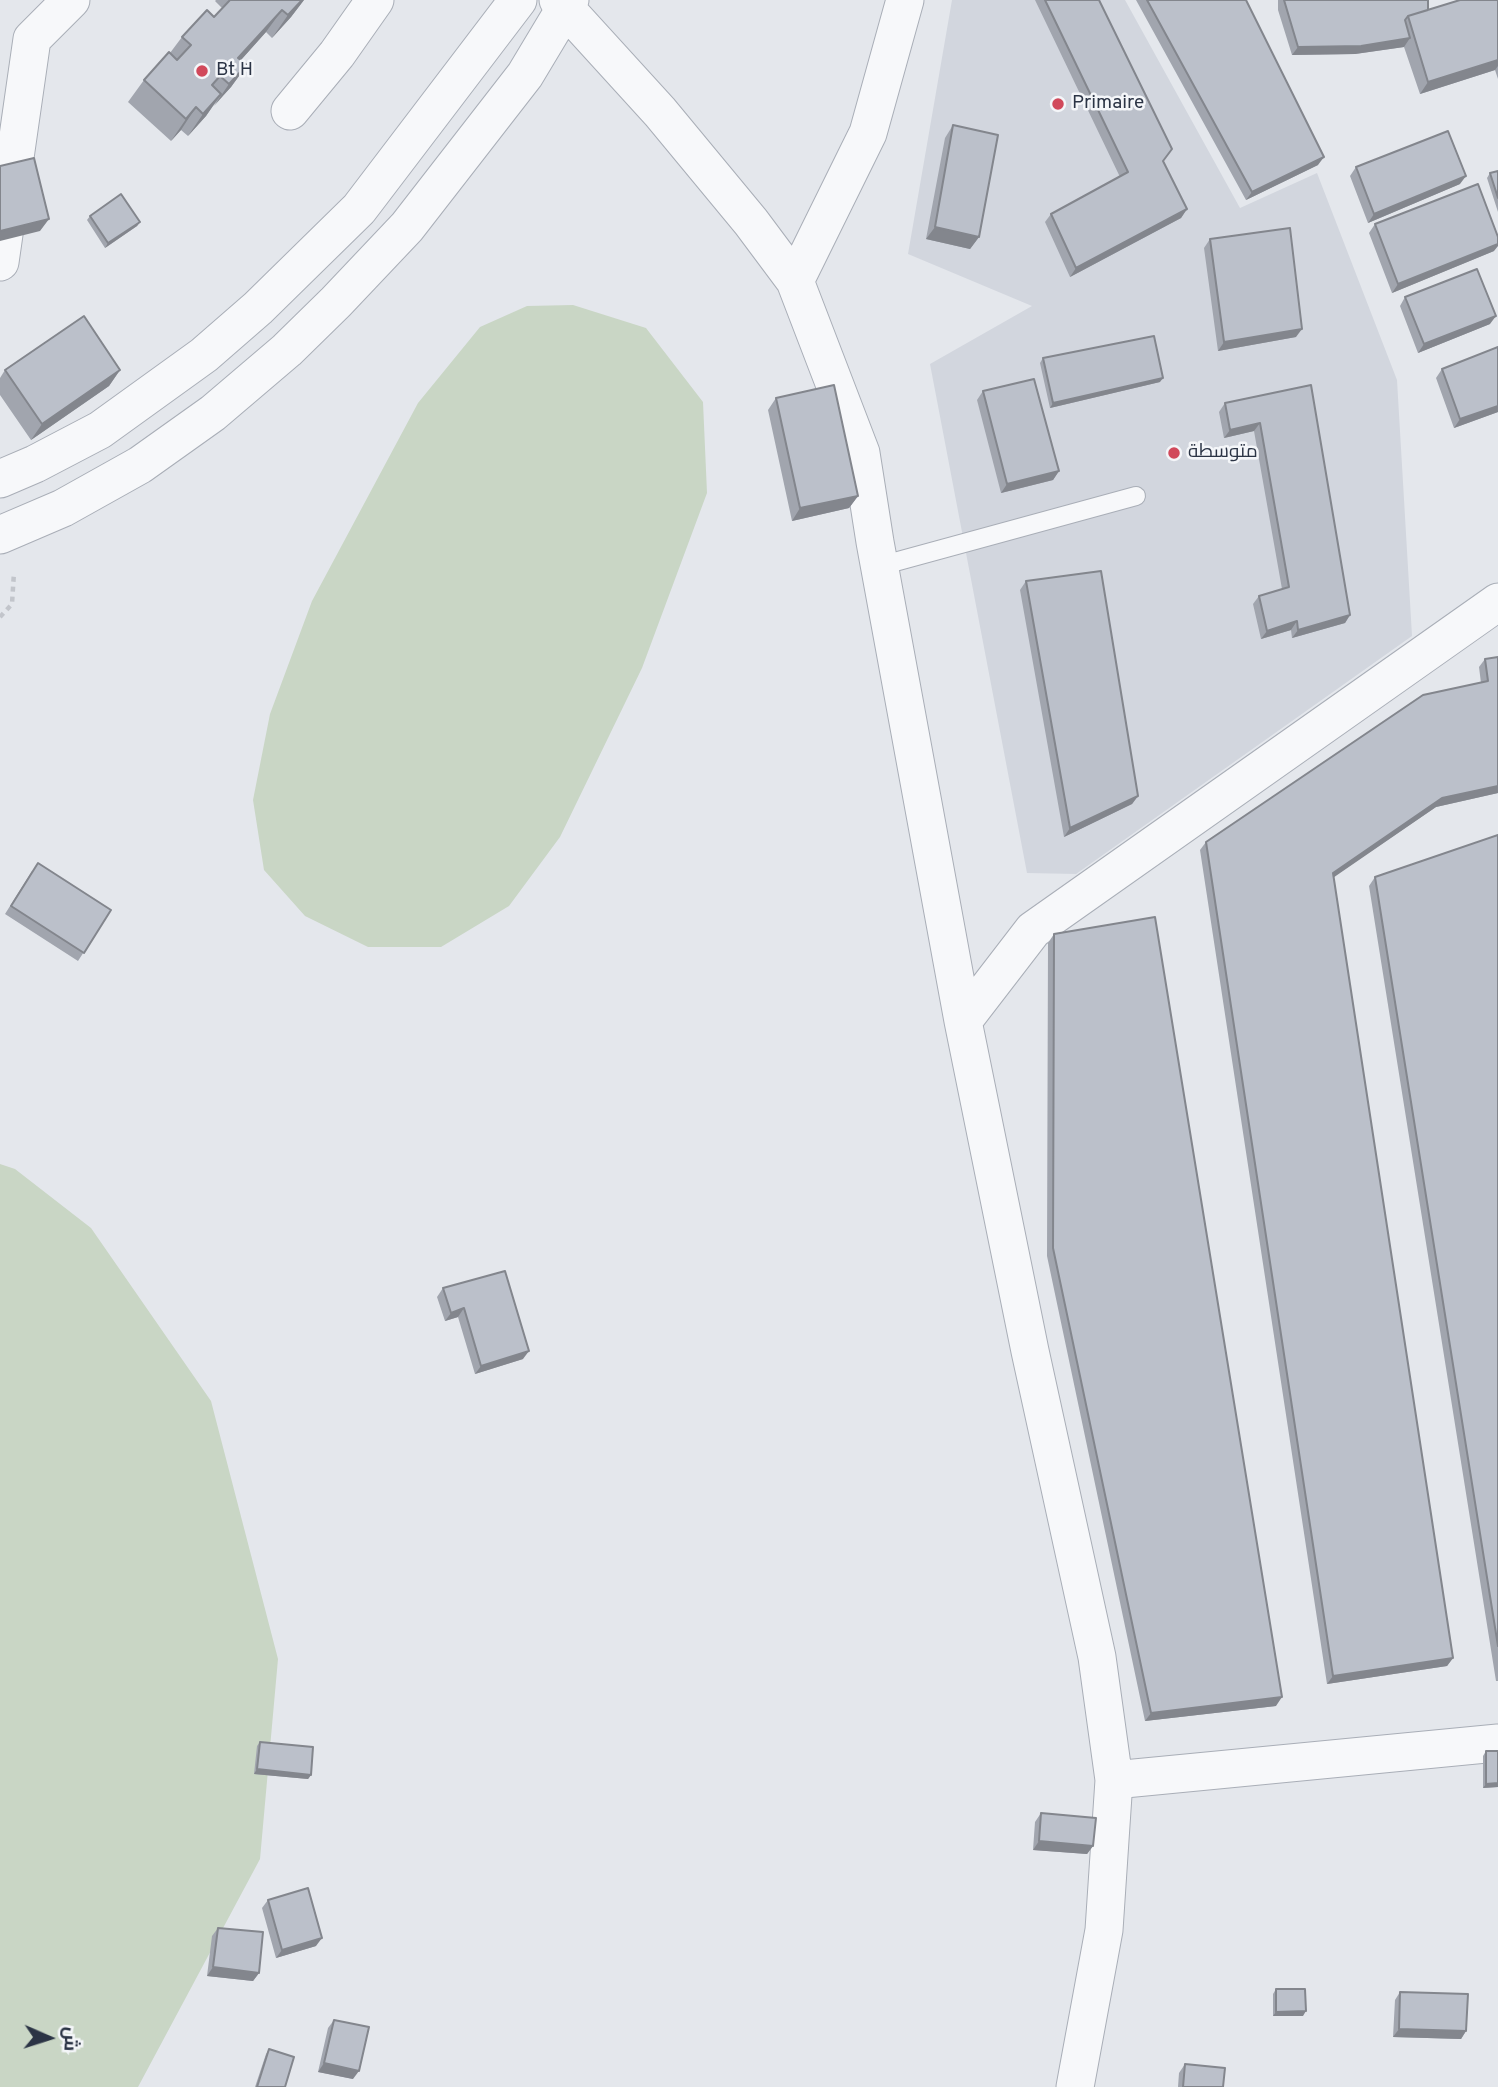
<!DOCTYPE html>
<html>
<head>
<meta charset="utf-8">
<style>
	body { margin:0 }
	#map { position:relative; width:1498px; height:2087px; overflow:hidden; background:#e4e7ec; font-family:Overpass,Cairo,sans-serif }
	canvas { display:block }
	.north { position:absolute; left:14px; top:2003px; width:70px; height:70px; -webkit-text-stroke:5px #f4f6f9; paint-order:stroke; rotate:93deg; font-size:19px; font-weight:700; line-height:28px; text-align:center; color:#2b3445 }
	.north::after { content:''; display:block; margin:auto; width:24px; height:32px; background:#2b3445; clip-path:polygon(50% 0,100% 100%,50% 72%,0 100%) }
</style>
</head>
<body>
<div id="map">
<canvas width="1498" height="2087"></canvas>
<div class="north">ش</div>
</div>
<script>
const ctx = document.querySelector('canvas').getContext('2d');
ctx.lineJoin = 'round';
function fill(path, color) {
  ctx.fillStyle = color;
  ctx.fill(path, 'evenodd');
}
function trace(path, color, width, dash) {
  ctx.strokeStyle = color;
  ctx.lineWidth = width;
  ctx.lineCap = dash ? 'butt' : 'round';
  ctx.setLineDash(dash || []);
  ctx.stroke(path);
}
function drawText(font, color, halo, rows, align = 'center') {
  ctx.font = font + ' Overpass,Cairo,sans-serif';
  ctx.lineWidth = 5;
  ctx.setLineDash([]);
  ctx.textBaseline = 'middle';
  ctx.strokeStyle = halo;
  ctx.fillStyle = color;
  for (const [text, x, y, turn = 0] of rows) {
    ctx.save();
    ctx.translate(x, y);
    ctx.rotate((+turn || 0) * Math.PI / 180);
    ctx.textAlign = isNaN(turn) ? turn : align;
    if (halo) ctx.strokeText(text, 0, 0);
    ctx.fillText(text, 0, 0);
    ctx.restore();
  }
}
const built = new Path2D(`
	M952,0H1125L1240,208L1317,173L1397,380L1412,636L1076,874L1027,873L930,364L1032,306L908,254Z`);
const green = new Path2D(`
	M573,305L646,328L703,402L707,493L642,668L560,837L509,906L441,947H368L305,916L264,870L253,800L270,714L312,601L418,403L480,327L527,306Z
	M0,1164L15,1169L91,1228L211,1401L278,1659L260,1859L138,2087H0Z`);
const path = new Path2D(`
	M0,617L12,604L14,572`);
const service = new Path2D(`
	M880,566L1136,496`);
const minor = new Path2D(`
	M558,0L660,112L751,222L795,281L861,453L875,542L963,1021L1030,1351L1097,1657L1114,1780L1104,1930L1075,2087
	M290,111L337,54L375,0
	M0,262L32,39L71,0
	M795,281L868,133L905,0
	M0,479L35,464L100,430L204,355L258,308L359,209L518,0
	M0,535L63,508L140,465L213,413L287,350L336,302L407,227L525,75L570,0
	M963,1021L1033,930L1498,602
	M1114,1780L1498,1743`);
const wall = new Path2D(`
	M216,0H304L291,17L272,38L266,32L241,60L247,65L231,87L213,106L206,116L188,136L181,130L171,141L128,102L144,80L170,53L182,37L214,17L222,8L215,1Z
	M1035,0H1099L1163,161L1187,209L1181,218L1070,277L1045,222L1051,214L1120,177Z
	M1136,0H1246L1318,165L1246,200Z
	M1278,0H1428V10L1498,0V79L1495,70L1420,94L1404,47L1355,54L1292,55L1278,10Z
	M953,125L979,237L970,249L926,239L945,138Z
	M1356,167L1460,184L1368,223L1350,176Z
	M1498,171V212L1487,178L1490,173Z
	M90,216L140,222L137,226L105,248L87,220Z
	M1375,224L1494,251L1392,293L1369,233Z
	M1210,239L1296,337L1218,351L1204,248Z
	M1405,297L1490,324L1418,353L1400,306Z
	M1043,358L1160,382L1050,408L1040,363Z
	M1442,369L1498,412L1454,428L1436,378Z
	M5,370H120L109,386L31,440L0,395V378Z
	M1311,385L1350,615L1345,623L1292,638L1291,630L1261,639L1253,604L1259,596L1282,589L1254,431L1224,438L1219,412L1225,403Z
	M983,391L1059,471L1053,480L1001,493L977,400Z
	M776,398L858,496L849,508L792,521L768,410Z
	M1026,581L1138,796L1132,804L1064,837L1020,590Z
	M1498,657V793L1436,807L1333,877L1453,1658L1447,1666L1327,1684L1200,850L1206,842L1481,683L1479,667L1485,659Z
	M1498,835V1681H1496L1369,886L1375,877Z
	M32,871L111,910L78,961L5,914Z
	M1054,934L1276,1706L1145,1721L1047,1256L1048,943Z
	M443,1288L523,1359L475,1374L458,1317L445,1321L437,1297Z
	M260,1742L311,1775L308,1779L254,1774L257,1746Z
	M1486,1751H1498V1787L1483,1788V1756Z
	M1041,1813L1093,1846L1087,1854L1033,1850L1035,1822Z
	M268,1900L316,1946L276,1958L262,1908Z
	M218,1928L259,1973L253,1981L207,1976L212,1936Z
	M1276,1989L1303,2016H1273V1994Z
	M1400,1992L1466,2031L1461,2039L1393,2037L1395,2000Z
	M334,2020L353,2079L318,2072L328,2028Z
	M269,2049L285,2087H255L266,2054Z
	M1185,2064L1223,2087H1178L1179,2073Z`);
const shadedWall = new Path2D(`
	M302,0H304L291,17L272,38L288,15Z
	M282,10L266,32L223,80L238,58Z
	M1410,38L1404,47L1355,54L1292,55L1298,47Z
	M1498,60V66L1495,70L1420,94L1428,82Z
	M247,65L231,87L214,106L229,84Z
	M221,94L206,116L188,136L203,114Z
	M196,107L181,130L171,141L186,119Z
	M1324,157L1318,165L1246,200L1252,192Z
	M1466,176L1460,184L1368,223L1374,214Z
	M1187,209L1181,218L1070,277L1076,268Z
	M49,219L40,231L0,241V231Z
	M140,222L137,226L105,248L108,243Z
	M935,227L979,237L970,249L926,239Z
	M1498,244V246L1494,251L1392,293L1398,284Z
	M1496,316L1490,324L1418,353L1424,344Z
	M1302,329L1296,337L1218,351L1224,342Z
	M120,370L109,386L31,440L42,424Z
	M1163,378L1160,382L1050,408L1053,403Z
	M1498,406V412L1454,428L1460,419Z
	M1260,423L1254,431L1224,438L1230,430Z
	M1059,471L1053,480L1001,493L1007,484Z
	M858,496L849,508L792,521L800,508Z
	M1350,615L1345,623L1292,638L1298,630Z
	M1297,621L1291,630L1261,639L1267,631Z
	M1498,786V793L1436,807L1327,882L1333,873L1442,798Z
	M1138,796L1132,804L1064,837L1070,828Z
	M464,1308L458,1317L445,1321L451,1313Z
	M529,1351L523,1359L475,1374L481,1366Z
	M1453,1658L1447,1666L1327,1684L1333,1676Z
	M1282,1697L1276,1706L1145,1721L1151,1713Z
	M257,1769L311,1775L308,1779L254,1774Z
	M1498,1783V1787L1483,1788L1486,1784Z
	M1039,1841L1093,1846L1087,1854L1033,1850Z
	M322,1938L316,1946L276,1958L282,1950Z
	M213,1967L259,1973L253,1981L207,1976Z
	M1306,2011L1303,2016H1273L1276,2012Z
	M1399,2029L1466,2031L1461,2039L1393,2037Z
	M324,2063L359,2071L353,2079L318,2072Z`);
const building = new Path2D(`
	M230,0H302L288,15L282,10L238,58L247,65L229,84L220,76L212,85L221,94L203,114L196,107L186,119L144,80L169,52L177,60L191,45L182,37L207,10L214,17Z
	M1045,0H1099L1172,149L1163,161L1187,209L1076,268L1051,214L1128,172Z
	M1147,0H1246L1324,157L1252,192Z
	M1284,0H1428V10L1408,16L1405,20L1410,38L1361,46L1298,47Z
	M1460,0H1498V60L1428,82L1408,16Z
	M953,125L998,135L979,237L935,227Z
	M1448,131L1466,176L1374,214L1356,167Z
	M34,158L49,219L0,231V166Z
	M1498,171V198L1490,173Z
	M1478,184L1498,237V244L1398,284L1375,224Z
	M121,194L140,222L108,243L90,216Z
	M1290,228L1302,329L1224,342L1210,239Z
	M1477,269L1496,316L1424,344L1405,297Z
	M84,316L120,370L42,424L5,370Z
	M1154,336L1163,378L1053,403L1043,358Z
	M1498,347V406L1460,419L1442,369Z
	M1034,379L1059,471L1007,484L983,391Z
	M834,385L858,496L800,508L776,398Z
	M1311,385L1350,615L1298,630L1297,621L1267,631L1259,596L1289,587L1260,423L1230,430L1225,403Z
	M1101,571L1138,796L1070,828L1026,581Z
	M1498,657V786L1442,798L1333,873L1453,1658L1333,1676L1206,842L1423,695L1488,681L1485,659Z
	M1498,835V1646L1375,877Z
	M38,863L111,910L84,953L11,906Z
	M1155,917L1282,1697L1151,1713L1053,1248L1054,934Z
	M505,1271L529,1351L481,1366L464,1308L451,1313L443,1288Z
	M260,1742L313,1747L311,1775L257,1769Z
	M1486,1751H1498V1783L1486,1784Z
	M1041,1813L1096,1818L1093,1846L1039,1841Z
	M308,1888L322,1938L282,1950L268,1900Z
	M218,1928L263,1932L259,1973L213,1967Z
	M1276,1989H1305L1306,2011L1276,2012Z
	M1400,1992L1468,1994L1466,2031L1399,2029Z
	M334,2020L369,2027L359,2071L324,2063Z
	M269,2049L294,2057L285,2087H257Z
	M1185,2064L1225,2068L1223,2087H1183Z`);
const markers = [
	[202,71,7,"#d1495b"],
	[1058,104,7,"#d1495b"],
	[1174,453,7,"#d1495b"]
];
const poiNames = [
	["Bt H",216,71],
	["Primaire",1072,104],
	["متوسطة",1188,453]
];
fill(built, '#d2d6de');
fill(green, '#c9d6c5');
trace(service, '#a9aeb7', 20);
trace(minor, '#a9aeb7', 39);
trace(path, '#c2c5cb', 4.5, [5, 5]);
trace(service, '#f7f8fa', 18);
trace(minor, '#f7f8fa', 37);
fill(wall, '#a1a5ae');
fill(shadedWall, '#83868d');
fill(building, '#bbc0ca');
trace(building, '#83868d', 2);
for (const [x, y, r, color] of markers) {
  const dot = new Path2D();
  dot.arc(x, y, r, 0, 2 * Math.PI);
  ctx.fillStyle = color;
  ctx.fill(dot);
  trace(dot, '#f4f6f9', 2.5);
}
drawText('19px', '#2b3445', '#f4f6f9', poiNames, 'left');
</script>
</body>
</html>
